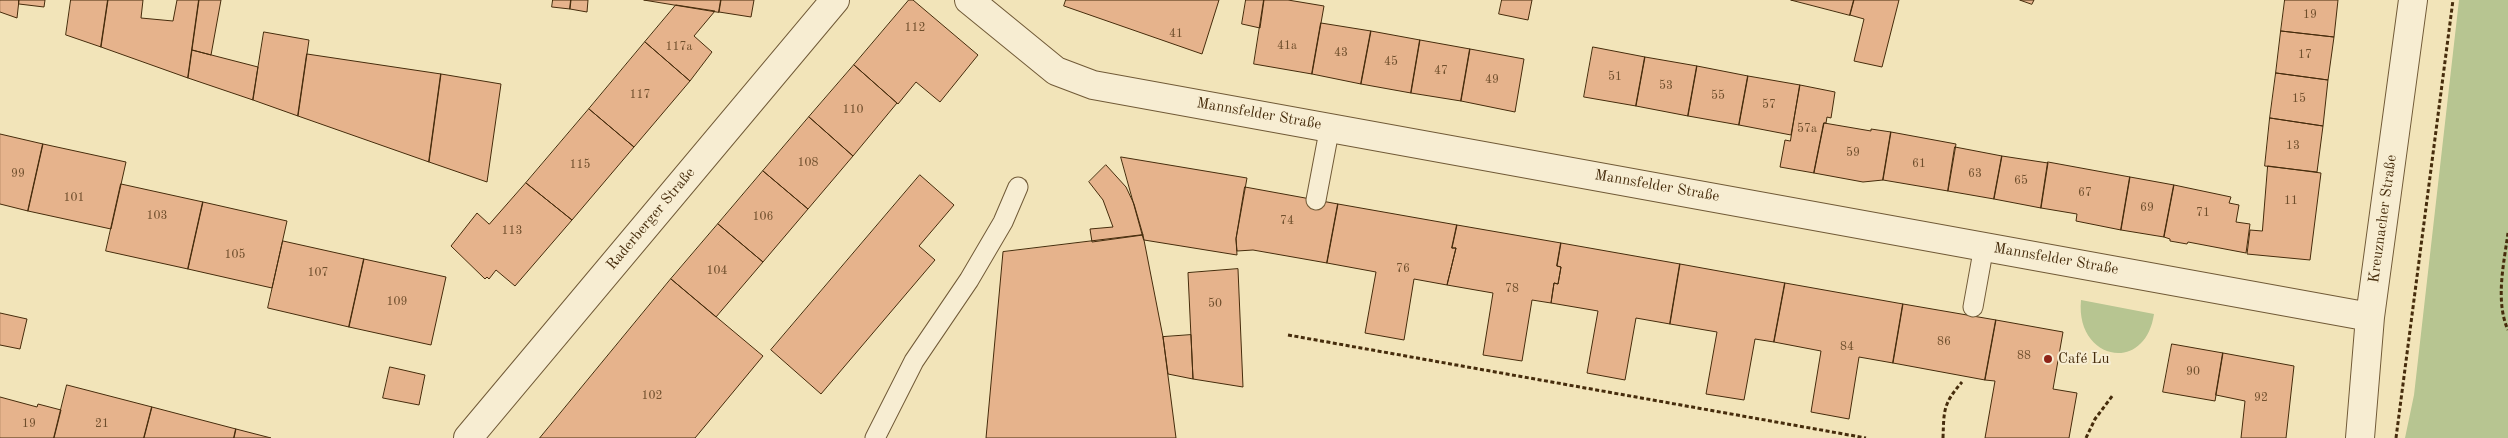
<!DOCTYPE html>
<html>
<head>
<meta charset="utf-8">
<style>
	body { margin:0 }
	canvas { display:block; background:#f2e4b9 }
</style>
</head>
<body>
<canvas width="2508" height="438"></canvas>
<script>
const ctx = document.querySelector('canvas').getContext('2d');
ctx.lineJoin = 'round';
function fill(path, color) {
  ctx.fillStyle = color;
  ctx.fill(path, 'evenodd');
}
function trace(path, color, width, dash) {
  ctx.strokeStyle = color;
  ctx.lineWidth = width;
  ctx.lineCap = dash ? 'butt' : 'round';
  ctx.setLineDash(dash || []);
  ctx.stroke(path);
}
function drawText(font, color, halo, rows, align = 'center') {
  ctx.font = font + ' "Old Standard TT",serif';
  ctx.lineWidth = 4;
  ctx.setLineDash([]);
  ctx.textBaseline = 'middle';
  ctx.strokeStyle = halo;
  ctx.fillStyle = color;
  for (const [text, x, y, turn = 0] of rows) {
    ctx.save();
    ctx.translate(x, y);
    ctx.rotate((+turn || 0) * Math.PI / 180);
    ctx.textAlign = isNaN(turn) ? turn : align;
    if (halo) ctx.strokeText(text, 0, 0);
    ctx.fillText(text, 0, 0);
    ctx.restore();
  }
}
const green = new Path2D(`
	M2459,0H2508V438H2405L2414,395Z
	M2081,300L2154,314C2145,375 2075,360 2081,300Z`);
const building = new Path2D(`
	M0,0H19L17,18L0,12Z
	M19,0H45L44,7L19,4Z
	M71,0H108L101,47L66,35Z
	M108,0H143L141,18L173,21L177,0H199L188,78L101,47Z
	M199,0H221L211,55L192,50Z
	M553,0H571L570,9L552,7Z
	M571,0H588L587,12L570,9Z
	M644,0H721L719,12Z
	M721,0H754L751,17L719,12Z
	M909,0H913L978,55L940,102L916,82L898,104L854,65Z
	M1066,0H1219L1202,54L1064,6Z
	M1246,0H1264L1260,28L1242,24Z
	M1264,0H1288L1324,6L1312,74L1254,64Z
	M1502,0H1532L1528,20L1499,14Z
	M1791,0H1854L1850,15Z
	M1854,0H1899L1882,67L1854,61L1864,19L1850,15Z
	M2020,0H2034L2032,4Z
	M2285,0H2338L2334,37L2281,31Z
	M676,5L715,11L694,36L712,52L690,81L645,42Z
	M1321,23L1371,31L1361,84L1312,74Z
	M1371,31L1420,40L1411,93L1361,84Z
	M2281,31L2334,37L2328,80L2276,73Z
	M264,32L309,40L298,116L253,100Z
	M1420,40L1470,49L1461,101L1411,93Z
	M645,42L690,81L634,147L589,109Z
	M1593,47L1645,57L1636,106L1584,97Z
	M1470,49L1524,59L1515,112L1461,101Z
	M192,50L258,67L253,100L188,78Z
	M307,54L441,74L429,162L298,116Z
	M1645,57L1697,66L1688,116L1636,106Z
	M854,65L897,103L853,156L809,117Z
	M1697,66L1748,76L1739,125L1688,116Z
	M2276,73L2328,80L2323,126L2270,118Z
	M441,74L501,84L487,182L429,162Z
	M1748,76L1800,85L1791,135L1739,125Z
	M1800,85L1835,92L1831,118L1827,117L1826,123H1824L1814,173L1780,167L1785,140L1790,141Z
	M589,109L634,147L572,220L526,183Z
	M809,117L853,156L808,209L763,171Z
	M2270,118L2323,126L2317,172L2265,166Z
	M1824,123L1871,131V129L1891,132L1883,180L1863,182L1814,173Z
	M1891,132L1956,144L1948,191L1883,180Z
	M0,134L43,144L28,211L0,204Z
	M43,144L126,162L111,229L28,211Z
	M1955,147L2002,156L1994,199L1948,191Z
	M2002,156L2048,163L2041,208L1994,199Z
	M1121,157L1247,178L1236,239L1237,255L1144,240Z
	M2048,162L2130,177L2121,230L2076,221L2077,214L2041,208Z
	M1106,165L1126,187L1134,204L1143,235L1092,242L1090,229L1113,227L1103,200L1089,182Z
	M2268,166L2321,173L2310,260L2247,254L2250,230L2262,231Z
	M763,171L808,209L763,262L718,224Z
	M920,175L954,205L919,246L935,260L821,394L771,350Z
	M2130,177L2174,185L2164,237L2121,230Z
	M526,183L572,220L515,286L496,270L489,279L487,277L485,279L451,246L477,213L489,224Z
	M121,184L203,202L188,269L106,251Z
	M2174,185L2231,197L2229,203L2239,205L2236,222L2250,224L2246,253L2188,242L2187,244L2170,241V239L2164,237Z
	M1245,187L1338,204L1327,263L1253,250L1237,251L1236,239Z
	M203,202L287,221L272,288L188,269Z
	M1338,204L1457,225L1452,248H1456L1447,285L1414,279L1404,340L1365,333L1376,272L1327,263Z
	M718,224L763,262L716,317L671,279Z
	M1457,225L1561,243L1557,266L1561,267L1558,284L1554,283L1551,303L1532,300L1522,361L1483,355L1493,293L1447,285L1456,248H1452Z
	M1143,235L1163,337L1176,438H986L1003,252Z
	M283,241L364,259L349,327L268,308Z
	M1561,243L1680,264L1670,324L1636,318L1625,380L1587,373L1598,311L1551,303L1554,283L1558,284L1561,267L1557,266Z
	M364,259L446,277L431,345L349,327Z
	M1680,264L1785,283L1774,342L1755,339L1744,400L1706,394L1717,332L1670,324Z
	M1238,269L1243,387L1193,379L1188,273Z
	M671,279L763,356L695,438H540Z
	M1785,283L1903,304L1893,363L1859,357L1849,419L1811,412L1821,351L1774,342Z
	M1903,304L1996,320L1985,380L1893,363Z
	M0,313L27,319L20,349L0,345Z
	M1996,320L2063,332L2053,389L2077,393L2069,438H1985L1995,381L1985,380Z
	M1191,335L1193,379L1168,374L1163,337Z
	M2172,344L2223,353L2215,401L2163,392Z
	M2223,353L2294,366L2286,438H2241L2245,401L2216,395Z
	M390,367L425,375L419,405L383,398Z
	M67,385L152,407L144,438H54Z
	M0,397L37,407L38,404L61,410L54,438H0Z
	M152,407L236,429L234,438H144Z
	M236,429L271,438H234Z`);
const path = new Path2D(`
	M2508,233C2504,263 2495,301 2508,330
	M1288,335L1866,438
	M1943,438C1944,410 1943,404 1962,382
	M2086,438L2095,419L2113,395
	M2396,438L2453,0`);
const service = new Path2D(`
	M1316,200L1330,126
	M1973,307L1984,246
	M875,438L914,361L969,280L1003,222L1018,187`);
const minor = new Path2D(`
	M969,0L1056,71L1093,85L2370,317
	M468,438L835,0
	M2360,438L2370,317L2413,0`);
const markers = [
	[2048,359,5,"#8f2418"]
];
const numberNames = [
	["19",2310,15],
	["112",915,28],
	["41",1176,34],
	["41a",1287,46],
	["117a",679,47],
	["43",1341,53],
	["17",2305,55],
	["45",1391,62],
	["47",1441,71],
	["51",1615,77],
	["49",1492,80],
	["53",1666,86],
	["117",640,95],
	["55",1718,96],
	["15",2299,99],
	["57",1769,105],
	["110",853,110],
	["57a",1807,129],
	["13",2293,146],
	["59",1853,153],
	["108",808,163],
	["61",1919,164],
	["115",580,165],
	["99",18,174],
	["63",1975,174],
	["65",2021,181],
	["67",2085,193],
	["101",74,198],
	["11",2291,201],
	["69",2147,208],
	["71",2203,213],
	["103",157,216],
	["106",763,217],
	["74",1287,221],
	["113",512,231],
	["105",235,255],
	["76",1403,269],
	["104",717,271],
	["107",318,273],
	["78",1512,289],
	["109",397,302],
	["50",1215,304],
	["86",1944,342],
	["84",1847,347],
	["88",2024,356],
	["90",2193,372],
	["102",652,396],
	["92",2261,398],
	["19",29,424],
	["21",102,424]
];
const streetNames = [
	["Mannsfelder Straße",1259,114,10],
	["Mannsfelder Straße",1657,186,10],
	["Raderberger Straße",651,219,-50],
	["Kreuznacher Straße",2383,219,-82],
	["Mannsfelder Straße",2056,259,10]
];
const poiNames = [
	["Café Lu",2058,359]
];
fill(green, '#b7c591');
fill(building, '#e6b38c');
trace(building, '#462c0c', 1);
trace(service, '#715a37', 21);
trace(minor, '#715a37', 30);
trace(path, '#462c0c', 3, [4, 2.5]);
trace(service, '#f7edd2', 19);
trace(minor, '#f7edd2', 28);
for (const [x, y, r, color] of markers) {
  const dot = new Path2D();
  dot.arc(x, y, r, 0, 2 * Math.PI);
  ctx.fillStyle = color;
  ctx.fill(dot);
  trace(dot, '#f7edd2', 2);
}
drawText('12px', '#6e4e2c', null, numberNames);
drawText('15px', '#462c0c', '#f7edd2', streetNames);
drawText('15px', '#462c0c', '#f7edd2', poiNames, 'left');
</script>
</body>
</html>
